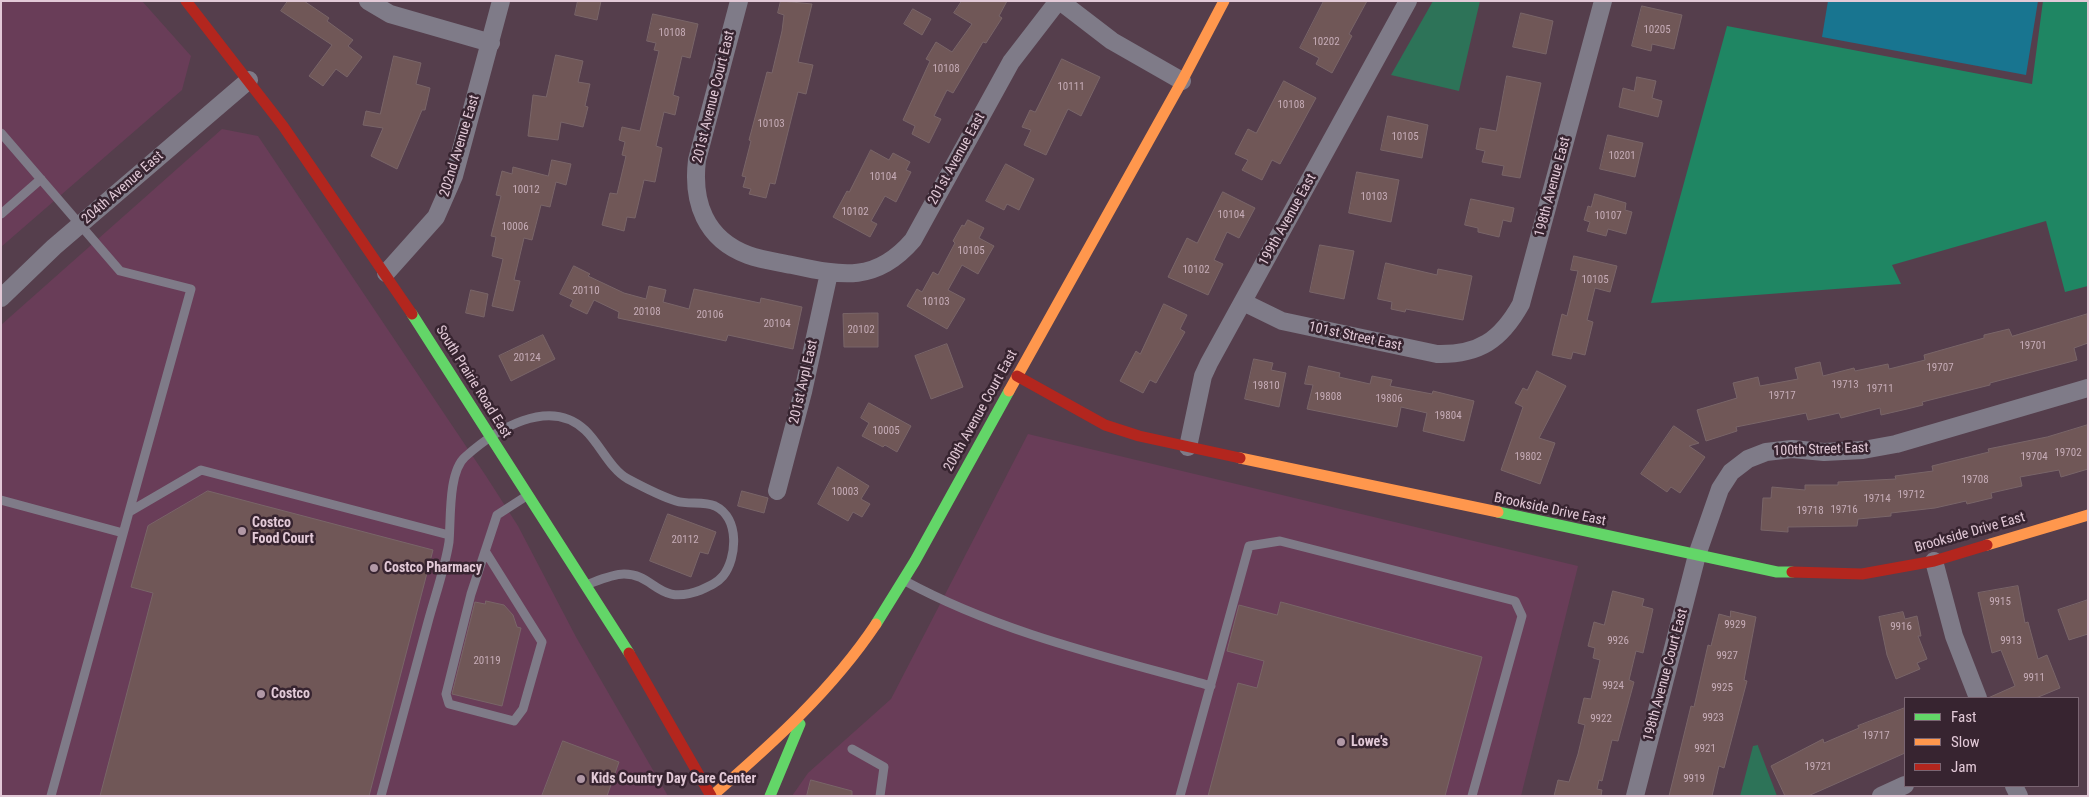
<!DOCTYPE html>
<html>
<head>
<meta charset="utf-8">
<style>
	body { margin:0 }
	#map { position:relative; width:2089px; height:797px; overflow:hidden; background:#553e4c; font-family:"Roboto Condensed",sans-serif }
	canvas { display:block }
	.frame { position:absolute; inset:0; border:2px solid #e2c9d7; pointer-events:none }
	.legend { position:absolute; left:1904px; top:697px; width:175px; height:90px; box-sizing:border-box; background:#372430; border:1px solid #7b6673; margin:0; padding:6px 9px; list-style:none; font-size:15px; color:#e2c9d7 }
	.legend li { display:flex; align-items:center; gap:10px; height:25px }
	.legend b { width:25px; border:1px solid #7b6673 }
</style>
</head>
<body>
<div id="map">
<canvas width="2089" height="797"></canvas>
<div class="frame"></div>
<ul class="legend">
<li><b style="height:6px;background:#63d668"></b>Fast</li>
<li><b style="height:6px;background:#ff974d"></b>Slow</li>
<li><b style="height:6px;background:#b3261e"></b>Jam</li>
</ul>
</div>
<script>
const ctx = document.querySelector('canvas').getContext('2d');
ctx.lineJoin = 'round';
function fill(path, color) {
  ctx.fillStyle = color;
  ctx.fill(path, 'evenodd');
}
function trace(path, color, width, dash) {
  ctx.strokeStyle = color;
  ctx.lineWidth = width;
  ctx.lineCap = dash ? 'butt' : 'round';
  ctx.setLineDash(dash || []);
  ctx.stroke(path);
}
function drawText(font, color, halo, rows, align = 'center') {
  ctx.font = font + ' "Roboto Condensed",sans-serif';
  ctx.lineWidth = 5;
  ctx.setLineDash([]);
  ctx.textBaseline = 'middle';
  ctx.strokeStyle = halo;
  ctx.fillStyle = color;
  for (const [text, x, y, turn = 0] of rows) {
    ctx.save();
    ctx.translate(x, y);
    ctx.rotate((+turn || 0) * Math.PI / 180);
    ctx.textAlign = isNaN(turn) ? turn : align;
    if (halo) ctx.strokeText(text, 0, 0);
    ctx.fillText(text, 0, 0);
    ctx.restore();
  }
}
const built = new Path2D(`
	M1,1H142L191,56L182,90L1,247Z
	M222,129L258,136L486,476L518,526L576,637L668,796H1V325Z
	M1028,434L1578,566L1521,796H792L808,773L891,699Z`);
const green = new Path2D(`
	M1433,1H1480L1459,91L1391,75Z
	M1758,745V746L1777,796H1740L1753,746Z`);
const forest = new Path2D(`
	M2043,1H2088V286L2065,292L2046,221L1892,265L1901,284L1651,303L1727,26L2032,84Z`);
const water = new Path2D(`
	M1828,1H2038L2026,75L1822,37Z`);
const building = new Path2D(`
	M288,1H304L329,18L327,21L353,40L348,46L362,57L347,77L336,69L323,86L309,76L332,45L281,11Z
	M578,1H601L597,20L575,15Z
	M781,1L812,4L798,62L813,65L806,94L798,92L775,184L770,183L766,198L749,194L751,189L743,187L746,177L742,176L751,141L749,140L767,72L772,73L782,31L784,15L778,13Z
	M962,1H1007L999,16L1002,18L986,43L983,42L953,93L947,90L934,116L941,119L929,143L912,134L915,126L903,120L930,61L926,59L936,42L952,52L972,24L954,13Z
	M1324,1H1367L1349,34L1352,36L1332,73L1316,64L1319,58L1300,48Z
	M1642,6L1682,15L1674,49L1652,44L1651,51L1632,46Z
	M913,9L931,19L922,35L904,24Z
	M1521,13L1553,21L1546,54L1513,47Z
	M653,14L698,24L690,58L682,56L673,95L679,97L675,115L664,112L656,146L662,148L655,182L644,180L635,218L627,217L624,231L602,225L610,193L617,194L626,156L622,155L625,142L619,140L622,127L640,131L659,51L654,50L656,43L647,41Z
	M556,55L583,61L578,82L590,84L585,106L588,107L583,127L561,122L558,140L528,136L533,95L546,97Z
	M394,56L421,63L416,84L430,88L425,110H422L397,169L371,156L383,128L363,125L366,111L380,114Z
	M1062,59L1100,77L1081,116L1068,109L1046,155L1024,145L1031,130L1022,127L1030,110L1035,112Z
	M1507,76L1541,83L1520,178L1502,175L1504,166L1482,162L1485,151L1476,149L1480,128L1496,131Z
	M1637,77L1656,81L1652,98L1662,101L1658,117L1619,107L1623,88L1634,91Z
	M1284,81L1316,98L1280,164L1272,160L1262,180L1242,170L1248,160L1235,154L1248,129L1256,133Z
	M1388,116L1428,125L1422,158L1381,150Z
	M1608,135L1643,143L1635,177L1600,169Z
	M871,150L889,160L893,153L910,162L906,170L911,172L896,202L885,196L871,221L877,224L870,237L833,217L847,191L849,192Z
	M552,160L571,164L566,185L556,182L550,207L541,205L532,240L524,238L514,280L520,281L513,311L492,306L503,259L492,256L496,237L491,236L501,196L496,195L502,171L512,174L513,167L548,176Z
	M1006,164L1034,179L1019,210L1007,204L1004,210L986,201Z
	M1357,172L1399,180L1391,222L1349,213Z
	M1223,192L1255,208L1239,238L1227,232L1214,260L1223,264L1208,295L1168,277L1187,238L1197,243Z
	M1595,194L1626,203L1625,210L1632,212L1626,234L1608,229L1606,236L1587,231L1590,222L1584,220L1588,206L1591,207Z
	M1471,199L1514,208L1511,222L1503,220L1499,237L1478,232V228L1465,225Z
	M968,220L984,228L979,238L994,246L978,274L962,265L948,290L965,299L947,329L907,306L917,289L922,292L933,272L938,275L955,243L953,241L962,225L964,226Z
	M1320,245L1354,251L1344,299L1310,292Z
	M1574,256L1617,266L1610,292L1595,288L1587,320L1593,322L1585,355L1573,352L1571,359L1552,355L1562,314L1567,316L1578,271L1571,270Z
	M1386,263L1437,275L1438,269L1472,276L1463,320L1406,309L1405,312L1391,309L1392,302L1378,299Z
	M574,266L590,274L588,276L624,293L646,299L649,286L666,290L663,302L689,309L694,289L760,303L761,298L802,307L793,349L728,335L726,341L618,318L619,312L594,300L587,314L570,306L573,300L560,294Z
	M471,290L488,294L484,317L466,313Z
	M1164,304L1187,315L1180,329L1185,332L1156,383L1150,380L1143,393L1120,381L1136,351L1140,354Z
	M871,313H878V347H844L843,314Z
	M2088,314V343L2074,348L2077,360L1990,383V385L1922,402L1923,405L1907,409L1881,415L1880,408L1841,418L1839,413L1808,420L1806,413L1736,427L1737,431L1706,441L1697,410L1737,398L1733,383L1758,377L1760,386L1798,379L1795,368L1820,362L1823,376L1854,368L1855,371L1888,364L1889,369L1925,360L1924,355L1984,338V335L2009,329L2012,336Z
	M543,335L555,359L511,381L499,356Z
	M947,344L963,387L931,399L915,356Z
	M1254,359L1273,363L1271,370L1286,373L1279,407L1245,399Z
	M1309,366L1340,373L1339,377L1370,384L1372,376L1392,380L1390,386L1432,394L1433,391L1474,401L1464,441L1423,431L1427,413L1401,407L1397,427L1307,409L1313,385L1305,384Z
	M1537,371L1566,386L1539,438L1555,443L1540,484L1501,470L1523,407L1515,403L1523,388L1527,390Z
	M869,403L911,426L897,452L885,445L883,447L862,436L869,423L861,418Z
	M2088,425V469L2061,477L2059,470L2020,477L2022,486L1991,493L1992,498L1967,504L1966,501L1935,508L1891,513V516L1858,519L1857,526L1788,527V532L1761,530L1763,498H1771L1772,487L1805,490V485H1838V482L1896,479L1895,476L1933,471L1932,466L1989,452L1988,449L2047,437Z
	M1674,426L1699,443L1689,446L1705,457L1680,493L1671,487L1667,492L1641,474Z
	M838,467L869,486L861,499L870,504L862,517L853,512L848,521L818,504Z
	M208,491L433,550L369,796H100L153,593L131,587L148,526Z
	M742,491L768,498L764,513L738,506Z
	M668,514L716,532L708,554L700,552L691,577L650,561Z
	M2018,586L2025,623L2028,622L2038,659L2047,655L2060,688L2036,698H1988L2015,686L2001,650L1992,653L1978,593Z
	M1613,591L1644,599L1642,606L1653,609L1643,653L1636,651L1629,680L1634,682L1618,741L1612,740L1602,781L1599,780L1597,789L1602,790L1601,796H1554L1558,780L1569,782L1578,754L1585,725L1578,723L1584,698L1591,699L1600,660L1593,658L1595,648L1588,646L1594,622L1604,625Z
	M2088,600V634L2069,640L2058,610Z
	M486,601L504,605L513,615L517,627L521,628L502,706L452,694L475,602L485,604Z
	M1281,602L1482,657L1445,796H1208L1238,683L1257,688L1264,661L1227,651L1239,605L1277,615Z
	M1731,611L1756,617L1744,680L1747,681L1724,768L1719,766L1712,796H1669L1691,706L1694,707L1708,645L1711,646L1719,614L1730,617Z
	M1903,612L1905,619L1917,616L1921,636H1918L1927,659L1917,663L1920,669L1896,679L1887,655L1879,617Z
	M1905,708V753L1808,796H1785L1771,766L1823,739L1824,743L1859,728L1858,726Z
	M563,741L619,762L607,796H542Z
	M811,780L852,791V796H807Z`);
const lane = new Path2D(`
	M1,133L120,271L191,289L129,512
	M1,214L41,179
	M1,500L123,533
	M485,551L542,642L523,709L514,721L449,704L446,694L471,594L497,515L528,495
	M905,581C1001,633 1107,657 1211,686
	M852,749L884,767L880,796
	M51,796L129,512L201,470L449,535
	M381,796C397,738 412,680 428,622C435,596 445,568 449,542C451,520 448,472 465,457C495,430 549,396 585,430C600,444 610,469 628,479C643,487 660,496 676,501C688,505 703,501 715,506C740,518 737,558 723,576C717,583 710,586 701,590C657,607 656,574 624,574C612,574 597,581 586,585
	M1180,796L1249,546L1280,541L1515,601L1522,616L1472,796`);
const street = new Path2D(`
	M368,1L390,14L491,43
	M739,1L697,160C692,202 705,239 748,255C762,260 778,262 792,265C843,276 876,283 913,240L1011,62L1058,1
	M1060,1L1112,41L1182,81
	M386,273L436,217L454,176L501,1
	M1,298L54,247L249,80
	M1243,302L1282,321L1437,354C1479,355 1501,340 1521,304L1603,1
	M1188,447L1203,376L1209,363L1408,1
	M777,491L803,392L829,273
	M1934,561L1954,636L1978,698
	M2014,786L2019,796
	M1635,796L1697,555L1720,489L1731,472L1748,459L1766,452L1792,449L1824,452L1863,450L1896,444L2088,388
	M1881,796L1905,785`);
const fast = new Path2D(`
	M412,314L629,653
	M1498,512L1777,572H1792
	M876,624L915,561L1009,391
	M770,796L800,724`);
const slow = new Path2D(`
	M1009,391L1182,81L1224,1
	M1240,458L1498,512
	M1987,545L2088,515
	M712,796C772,744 832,690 876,624`);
const jam = new Path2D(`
	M186,1L283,126L412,314
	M1017,376L1105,425L1139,436L1240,458
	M1792,572L1862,574L1934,561L1987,545
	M629,653L711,796`);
const markers = [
	[242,531,5,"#b198a6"],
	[374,568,5,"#b198a6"],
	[261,694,5,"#b198a6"],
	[1341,742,5,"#b198a6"],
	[581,779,5,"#b198a6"]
];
const numberNames = [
	["10205",1657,30],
	["10108",672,33],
	["10202",1326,42],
	["10108",946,69],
	["10111",1071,87],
	["10108",1291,105],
	["10103",771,124],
	["10105",1405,137],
	["10201",1622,156],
	["10104",883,177],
	["10012",526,190],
	["10103",1374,197],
	["10102",855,212],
	["10104",1231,215],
	["10107",1608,216],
	["10006",515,227],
	["10105",971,251],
	["10102",1196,270],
	["10105",1595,280],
	["20110",586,291],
	["10103",936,302],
	["20108",647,312],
	["20106",710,315],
	["20104",777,324],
	["20102",861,330],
	["19701",2033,346],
	["20124",527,358],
	["19707",1940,368],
	["19713",1845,385],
	["19810",1266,386],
	["19711",1880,389],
	["19717",1782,396],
	["19808",1328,397],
	["19806",1389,399],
	["19804",1448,416],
	["10005",886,431],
	["19702",2068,453],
	["19802",1528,457],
	["19704",2034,457],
	["19708",1975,480],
	["10003",845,492],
	["19712",1911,495],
	["19714",1877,499],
	["19716",1844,510],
	["19718",1810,511],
	["20112",685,540],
	["9915",2000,602],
	["9929",1735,625],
	["9916",1901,627],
	["9926",1618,641],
	["9913",2011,641],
	["9927",1727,656],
	["20119",487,661],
	["9911",2034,678],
	["9924",1613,686],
	["9925",1722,688],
	["9923",1713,718],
	["9922",1601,719],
	["19717",1876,736],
	["9921",1705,749],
	["19721",1818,767],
	["9919",1694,779]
];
const streetNames = [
	["201st Avenue Court East",714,97,-76],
	["202nd Avenue East",460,146,-73],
	["201st Avenue East",957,159,-61],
	["198th Avenue East",1553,187,-75],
	["204th Avenue East",123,188,-41],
	["199th Avenue East",1288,220,-61],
	["101st Street East",1355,337,12],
	["South Prairie Road East",473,382,58],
	["201st Avpl East",804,382,-77],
	["200th Avenue Court East",981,411,-61],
	["100th Street East",1821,450,-2],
	["Brookside Drive East",1550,510,12],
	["Brookside Drive East",1970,533,-16],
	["198th Avenue Court East",1666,675,-75]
];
const poiNames = [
	["Costco",252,523],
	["Food Court",252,539],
	["Costco Pharmacy",384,568],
	["Costco",271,694],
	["Lowe's",1351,742],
	["Kids Country Day Care Center",591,779]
];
fill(built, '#693d58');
fill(green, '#2d7358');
fill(forest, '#1f8663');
fill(water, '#187590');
fill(building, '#705757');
trace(building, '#796568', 1);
trace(lane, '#7f7b88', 9);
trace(street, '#7f7b88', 18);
trace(fast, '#63d668', 11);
trace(slow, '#ff974d', 11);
trace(jam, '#b3261e', 11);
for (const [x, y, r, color] of markers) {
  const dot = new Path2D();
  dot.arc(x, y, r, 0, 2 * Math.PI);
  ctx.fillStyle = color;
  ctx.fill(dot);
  trace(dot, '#372430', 2);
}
drawText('11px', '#c6acb7', null, numberNames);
drawText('14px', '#e2c9d7', '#372430', streetNames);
drawText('bold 14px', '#e2c9d7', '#372430', poiNames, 'left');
</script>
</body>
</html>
